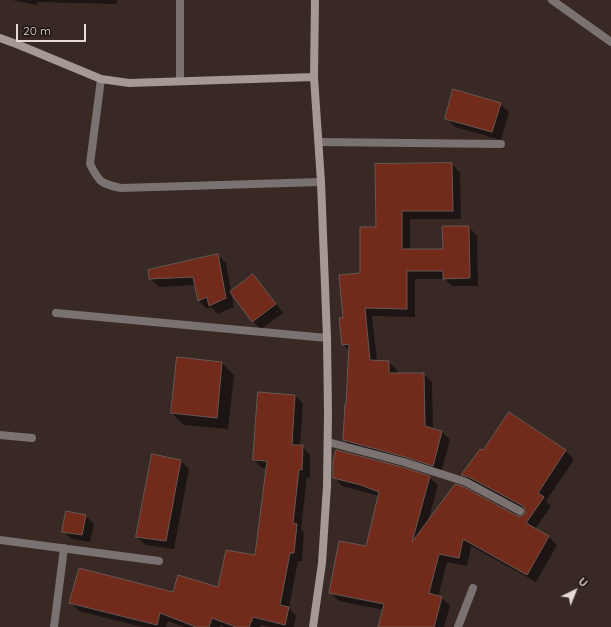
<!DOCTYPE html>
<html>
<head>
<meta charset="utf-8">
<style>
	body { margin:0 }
	#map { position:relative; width:611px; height:627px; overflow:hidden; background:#382925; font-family:Quicksand,sans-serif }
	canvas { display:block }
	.north { position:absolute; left:555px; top:571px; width:40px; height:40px; -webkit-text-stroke:3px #1b1412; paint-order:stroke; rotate:43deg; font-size:11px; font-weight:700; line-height:16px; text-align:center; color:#e5dad7 }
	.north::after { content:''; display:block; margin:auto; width:14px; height:18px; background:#e5dad7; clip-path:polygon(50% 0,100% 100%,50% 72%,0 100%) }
	.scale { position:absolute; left:16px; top:24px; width:70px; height:18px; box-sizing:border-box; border:2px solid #e5dad7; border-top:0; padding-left:5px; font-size:12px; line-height:14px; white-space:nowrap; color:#e5dad7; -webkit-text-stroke:3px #1b1412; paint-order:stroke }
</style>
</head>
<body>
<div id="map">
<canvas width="611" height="627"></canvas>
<div class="north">U</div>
<div class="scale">20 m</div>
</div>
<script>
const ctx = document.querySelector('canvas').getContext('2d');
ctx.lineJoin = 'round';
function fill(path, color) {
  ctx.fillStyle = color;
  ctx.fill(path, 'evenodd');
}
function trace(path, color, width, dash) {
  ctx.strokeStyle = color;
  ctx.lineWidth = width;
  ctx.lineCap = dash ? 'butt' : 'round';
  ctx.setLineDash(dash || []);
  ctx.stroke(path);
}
const shadow = new Path2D(`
	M12,0H117V4L37,2V5Z
	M500,104L509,112L501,140L455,127L446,118Z
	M452,164L460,173L461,219H410V250H444L443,227H469L477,236L478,286H452L445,279H415V317L372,316L377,361L389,362L397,370V374H424L432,382L433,429L442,432L450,440L441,473L352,448L344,440L349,351L343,344L344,318L377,228Z
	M218,255L226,263L231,292L253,275L261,284L283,313L261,329L253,321L231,292L234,307L218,314L211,307L207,309L199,301L196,285L159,287L150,278Z
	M221,362L234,375L228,429L184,425L172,413Z
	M259,393L295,395L303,404L300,446H302L310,455V478L307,477L301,529L304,533L302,561H298L289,608L296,616L294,627H271L261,625L260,627H225L220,625V627H184L168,621L166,627H142L79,611L71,603L219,589L256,556L267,468H262L254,460Z
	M509,413L566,451L574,460L546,501L551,506L535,529L549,537L557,545L536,582L471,546L467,566L447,562L438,597L442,598L450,606L444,627H381L384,610L339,601L330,592L367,547L379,496L342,486L334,477H429L438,485L428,522L521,517L526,515V511L478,485L471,483L463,475L483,452Z
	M181,461L189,469L174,549L146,545L137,537Z
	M86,516L94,524L90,542L72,539L63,531Z`);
const building = new Path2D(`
	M453,89L501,103L492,132L445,119Z
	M452,163L453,211H402V249H443L442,226H469L470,278L443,279V271H407V309L365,308L370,360L389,361V373H424L425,426L442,431L433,466L405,457L343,440L345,404H346L349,344L342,345L339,318H343L339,275L360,273V227H376L375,164Z
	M218,254L226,298L209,306L207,297L198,301L193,277L149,279L148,270Z
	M253,274L276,304L252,322L230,292Z
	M177,357L222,362L217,418L171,413Z
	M258,392L295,395L292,445H303L302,470L299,469L293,523L297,524L294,553H290L280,605L289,607L285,625L253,617L249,627H236L212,618L209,627H196L160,613L157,625L69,603L79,568L173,592L178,575L218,587L226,550L255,555L267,461L253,460Z
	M509,412L566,450L538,493L544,497L526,523L549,536L527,575L463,539L459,558L439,554L429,593L442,597L434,627H378L384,604L329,593L339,541L366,546L379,492L361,485L333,478V461L336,450L402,467L430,476L412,542L455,484L464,487L517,516H521L525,514V510L523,506L469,477L461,475L480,449L483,450Z
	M152,454L181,460L166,541L136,537Z
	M66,511L86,515L82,535L62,532Z`);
const street = new Path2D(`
	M552,0L611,42
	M101,79L90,164C99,182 101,184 121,188L321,182
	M180,81V0
	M319,142L501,144
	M56,313L327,338
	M0,435L32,438
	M328,442L404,462L466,482L520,511
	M0,540L159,561
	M54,627L64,548
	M458,627L473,588`);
const secondary = new Path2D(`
	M0,38L19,45L101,79L129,83L314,77
	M313,627L322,563L327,486L328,413L327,338L321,182L314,77L315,0`);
fill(shadow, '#0007');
fill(building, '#722a1a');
trace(building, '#695753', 1);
trace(street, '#7a7270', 8);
trace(secondary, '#a69995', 8);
</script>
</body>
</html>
